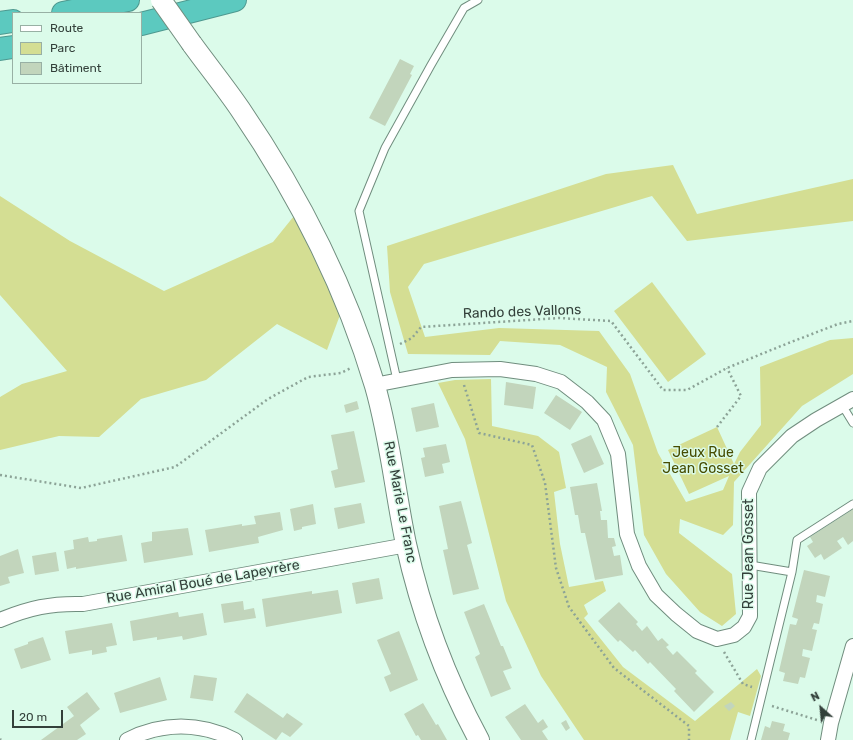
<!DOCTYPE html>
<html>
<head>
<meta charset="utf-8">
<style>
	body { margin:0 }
	#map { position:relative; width:853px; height:740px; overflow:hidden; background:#dbfbea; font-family:Rubik,sans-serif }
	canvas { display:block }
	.legend { position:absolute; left:12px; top:12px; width:130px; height:72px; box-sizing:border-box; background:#dbfbea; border:1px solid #98b0a4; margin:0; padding:5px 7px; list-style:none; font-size:12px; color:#33403a }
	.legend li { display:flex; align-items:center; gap:8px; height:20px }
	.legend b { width:20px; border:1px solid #98b0a4 }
	.north { position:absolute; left:801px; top:688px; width:40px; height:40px; -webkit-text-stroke:3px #dbfbea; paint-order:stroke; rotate:333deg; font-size:11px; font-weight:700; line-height:16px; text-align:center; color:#33403a }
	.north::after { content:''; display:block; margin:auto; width:14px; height:18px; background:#33403a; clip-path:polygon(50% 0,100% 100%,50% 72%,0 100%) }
	.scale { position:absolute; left:12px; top:710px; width:51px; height:18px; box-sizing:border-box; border:2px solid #33403a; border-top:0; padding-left:5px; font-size:12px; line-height:14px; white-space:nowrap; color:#33403a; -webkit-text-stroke:3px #dbfbea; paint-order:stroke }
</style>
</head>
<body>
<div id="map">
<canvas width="853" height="740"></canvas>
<ul class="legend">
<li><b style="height:5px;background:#fff"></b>Route</li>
<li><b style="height:11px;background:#d4de93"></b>Parc</li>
<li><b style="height:11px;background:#c2d5bc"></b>Bâtiment</li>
</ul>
<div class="north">N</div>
<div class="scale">20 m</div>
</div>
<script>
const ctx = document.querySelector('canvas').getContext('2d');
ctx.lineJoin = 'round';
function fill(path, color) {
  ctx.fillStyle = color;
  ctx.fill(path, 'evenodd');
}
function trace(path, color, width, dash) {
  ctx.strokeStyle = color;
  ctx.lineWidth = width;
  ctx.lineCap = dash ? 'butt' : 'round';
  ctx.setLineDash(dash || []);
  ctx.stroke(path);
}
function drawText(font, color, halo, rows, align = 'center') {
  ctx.font = font + ' Rubik,sans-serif';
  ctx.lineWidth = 3;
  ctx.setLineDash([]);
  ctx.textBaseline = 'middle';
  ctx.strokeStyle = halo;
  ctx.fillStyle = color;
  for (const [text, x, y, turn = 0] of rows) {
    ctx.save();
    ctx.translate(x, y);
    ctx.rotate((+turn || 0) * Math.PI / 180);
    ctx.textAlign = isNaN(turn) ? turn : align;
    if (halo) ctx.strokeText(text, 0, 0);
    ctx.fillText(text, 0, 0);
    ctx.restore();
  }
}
const green = new Path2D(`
	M673,165L697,214L853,179V221L687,241L652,196L424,264L408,287L425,337L499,328L599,331L630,374L658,453L686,502L723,490L729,476L689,494L668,450L717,427L734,464L740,452L761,425L760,367L830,340L853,338V374L802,406L734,482L733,525L723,535L680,519L679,533L732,574L736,614L722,626L700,612L666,574L644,535L633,445L606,392L607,367L560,345L500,341L490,355L408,354L390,292L387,246L606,174Z
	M0,196L70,241L164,291L273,242L298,211L343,307L327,350L277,324L206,380L141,399L99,437L59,436L0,450V397L22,384L67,371L0,295Z
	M652,282L706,354L668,382L614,311Z
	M491,379L492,426L538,436L559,452L566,488L554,492L560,544L569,587L603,581L606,591L584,605L588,614L584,618L623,667L695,721L757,669L761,676L750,716L738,712L730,740H584L541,676L506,601L465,439L438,383L455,380Z`);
const building = new Path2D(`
	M400,59L414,66L410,74L412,75L385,126L369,118Z
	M506,382L536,387L533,409L504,405Z
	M556,395L582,412L570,430L544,413Z
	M357,401L359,409L346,413L344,405Z
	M434,403L439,427L416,432L411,408Z
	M354,431L365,482L335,488L331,471L338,469L331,435Z
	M591,435L604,464L584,473L571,444Z
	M446,444L450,462L442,464L444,473L425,477L421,458L425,457L423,448Z
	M597,483L602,511H600L601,520H607L608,538H614L616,546L612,547L614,556L620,555L623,575L595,580L585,533H581L578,515H575L570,487Z
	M461,501L472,543L467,545L479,589L453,595L443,550L448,549L439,506Z
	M361,503L365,523L338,529L334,508Z
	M313,504L316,524L302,527V529L294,531L290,509Z
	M853,509V541L848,545L843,537L837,541L842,548L824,560L821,554L815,558L807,546L813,542L810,537Z
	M280,512L283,530L258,537L259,543L209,552L205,530L242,524V526L256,524L254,516Z
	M188,528L193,555L144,563L141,543L152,541V532Z
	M122,535L127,561L76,569V567L67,569L64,551L74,549L73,540L88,537L89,542L97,541V539Z
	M18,549L24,573L8,577L10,583L0,586V556Z
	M56,552L59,571L35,575L32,556Z
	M804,570L830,576L825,597L817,595L816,602L823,604L819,624L814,623L812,629L817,630L812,651L803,649L802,656L810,658L805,678L800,677L798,684L783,681L785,673L779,671L790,624L796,625L798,619L792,617Z
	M379,578L383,599L356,604L352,583Z
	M338,590L342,613L266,627L262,599L312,591V594Z
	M243,601L244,610L254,608L256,618L224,623L221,604Z
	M619,602L638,622L636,624L642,631L647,626L658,641L662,638L669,645L666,647L673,655L677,651L697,671L695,673L714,692L694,712L674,691L676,689L650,662L648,664L635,650L633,652L620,640L618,642L598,621Z
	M484,604L501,646H503L512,668L503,671L511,689L491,697L475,657L480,654L464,612Z
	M178,612L179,617L203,613L207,635L183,640L182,636L157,640V637L133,641L130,621Z
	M112,623L117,645L106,647L107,652L92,655V650L69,654L65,631Z
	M399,631L418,680L390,692L384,677L391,674L377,640Z
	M43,637L51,660L21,669L14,649L28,644V642Z
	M194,675L217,678L213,701L190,698Z
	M160,677L167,700L120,713L114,693Z
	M87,692L100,709L80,725L86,734L77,740H41L74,716L67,707Z
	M247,693L283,718L287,713L303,724L290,737L282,732L276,740L234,712Z
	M731,702L735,706L729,711L724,706Z
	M423,703L436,725L438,724L447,740H421L418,735L416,736L404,714Z
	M525,704L538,723L543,719L548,727L542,731L548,740H521L505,717Z
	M566,720L570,728L566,731L561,723Z
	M772,721L785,724L783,731L790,733L788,740H761L765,726L770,728Z`);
const path = new Path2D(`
	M400,344L412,338L421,327L559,318L611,321L663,390H687L727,368L786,344L838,324L853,321
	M464,385L479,433L532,445L545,483L556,568L569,607L614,668L689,726V740
	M717,427L741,396L727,368
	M0,475L81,488L175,467L268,399L308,377L341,373L351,368
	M724,652L743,684L752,687
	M772,706L817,720
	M0,739L1,740`);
const lane = new Path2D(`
	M397,380L359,211L385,148L431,65L464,8L478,0
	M842,405L853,423
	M750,565L792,572
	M751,740L792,572L797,540L853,504`);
const street = new Path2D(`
	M374,385L452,370L500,369L536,374L561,382L587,402L604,420L618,454L627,534L639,566L656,595L676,614L697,631L717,639L734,635L744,627L750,616L749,492L760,468L792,436L816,420L853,399
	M0,620C29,608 51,603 83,604L407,545
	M127,740C162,722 200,722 235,740
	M828,740L831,723L853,646`);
const secondary = new Path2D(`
	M192,44C208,66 225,87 240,109C298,194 346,288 375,386C390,438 395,491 406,544C421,612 446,679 479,740`);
const highway = new Path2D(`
	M63,13L128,0
	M0,23L13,21
	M141,24L235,0
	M0,49L13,47`);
const secondaryBridge = new Path2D(`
	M161,0L192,44`);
const streetNames = [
	["Rando des Vallons",522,312,-2],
	["Rue Marie Le Franc",400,502,79],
	["Rue Jean Gosset",749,554,-90],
	["Rue Amiral Boué de Lapeyrère",203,582,-10]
];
const parkNames = [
	["Jeux Rue",703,453],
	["Jean Gosset",703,469]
];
fill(green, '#d4de93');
fill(building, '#c2d5bc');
trace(lane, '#708d7e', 9);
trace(street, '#708d7e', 16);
trace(secondary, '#708d7e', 22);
trace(highway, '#4e9990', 24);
trace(path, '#8ca397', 2.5, [2, 3]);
trace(lane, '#fff', 7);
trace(street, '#fff', 14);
trace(secondary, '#fff', 20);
trace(highway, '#5cc9bf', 22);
trace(secondaryBridge, '#708d7e', 22, []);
trace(secondaryBridge, '#fff', 20);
drawText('14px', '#33403a', '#dbfbea', streetNames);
drawText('14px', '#464c00', '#dbfbea', parkNames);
</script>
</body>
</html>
